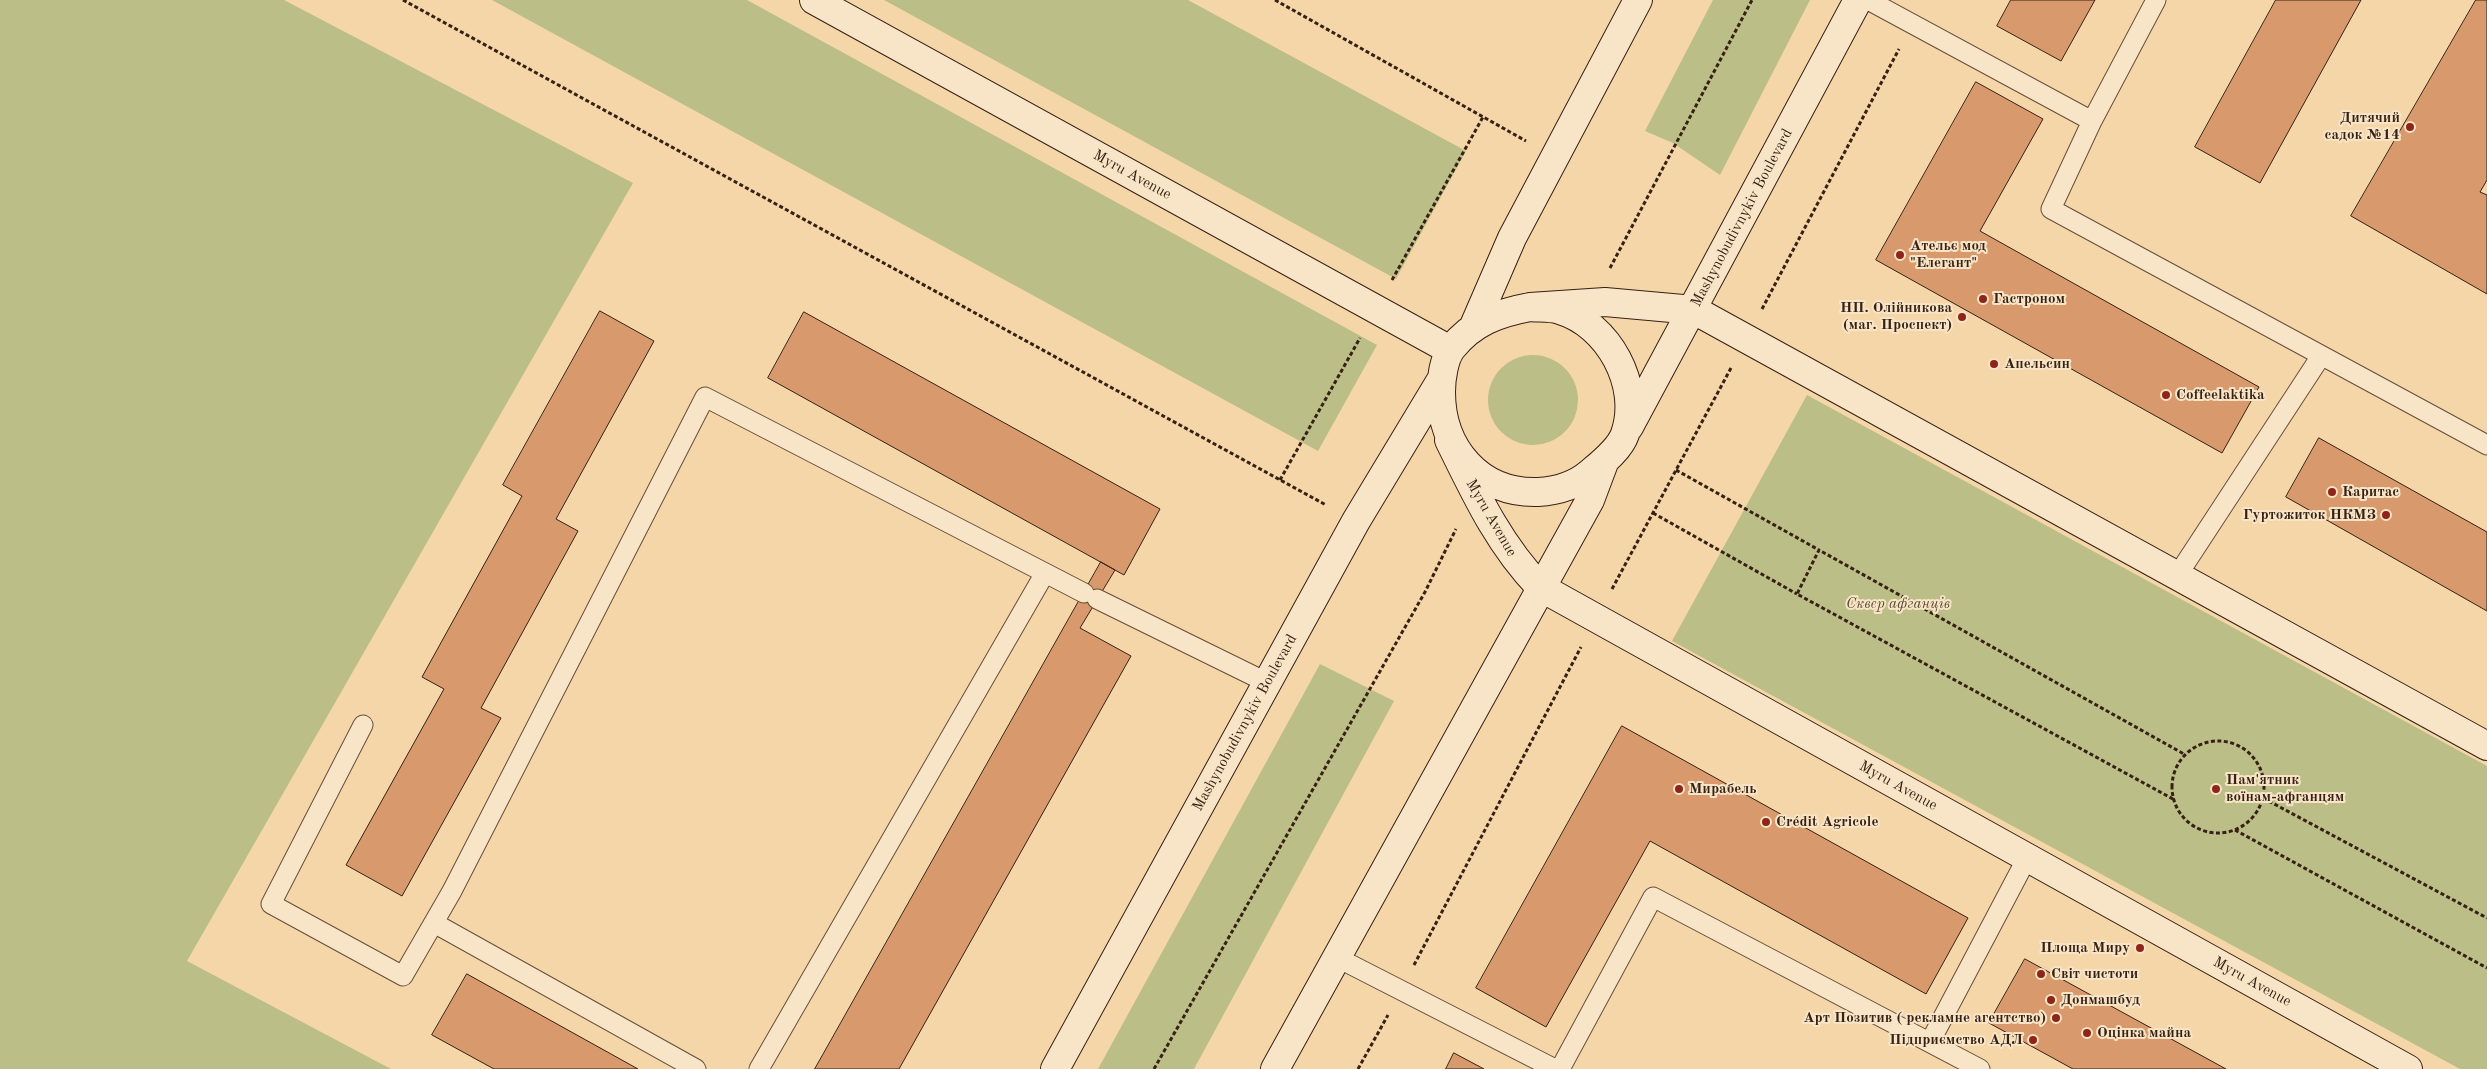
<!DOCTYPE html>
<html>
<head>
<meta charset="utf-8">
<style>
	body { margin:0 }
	canvas { display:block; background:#f5d6a8 }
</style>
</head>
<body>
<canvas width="2487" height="1069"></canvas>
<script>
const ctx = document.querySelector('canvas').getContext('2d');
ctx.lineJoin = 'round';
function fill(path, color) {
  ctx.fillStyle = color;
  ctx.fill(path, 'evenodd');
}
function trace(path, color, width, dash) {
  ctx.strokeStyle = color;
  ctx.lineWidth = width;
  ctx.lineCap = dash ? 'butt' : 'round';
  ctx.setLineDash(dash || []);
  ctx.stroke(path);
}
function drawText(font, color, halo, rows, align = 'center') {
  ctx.font = font + ' "Old Standard TT",serif';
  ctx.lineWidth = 4;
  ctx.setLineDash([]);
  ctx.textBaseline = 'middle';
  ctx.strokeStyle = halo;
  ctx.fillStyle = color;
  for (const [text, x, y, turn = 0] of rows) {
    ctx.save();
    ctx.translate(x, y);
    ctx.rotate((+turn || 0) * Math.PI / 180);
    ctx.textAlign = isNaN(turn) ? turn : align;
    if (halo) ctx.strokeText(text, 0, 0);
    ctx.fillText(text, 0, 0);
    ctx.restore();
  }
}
const green = new Path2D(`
	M0,0H284L633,183L187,961L391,1069H0Z
	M492,0H747L1377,345L1318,451Z
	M884,0H1188L1466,151L1396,279Z
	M1713,0H1810L1720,175L1673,143L1645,131Z
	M1488 400a45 45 0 1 1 90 0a45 45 0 1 1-90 0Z
	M1807,395L2487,766V1069H2460L1672,641Z
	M1320,664L1394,701L1194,1069H1098Z`);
const building = new Path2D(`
	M2011,0H2095L2061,61L1997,26Z
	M2276,0H2361L2260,183L2195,147Z
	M2476,0H2487V180L2480,192L2487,195V294L2351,216Z
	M1976,82L2043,119L1980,231L2259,387L2222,453L1876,260Z
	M600,311L654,341L556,519L578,531L481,708L501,718L402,896L346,865L444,689L422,677L522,496L503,485Z
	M804,312L1160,509L1124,575L768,378Z
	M2319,438L2487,532V611L2286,497Z
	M1101,562L1115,570L1080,628L1131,656L899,1069H815Z
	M1622,726L1968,918L1926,994L1650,841L1546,1027L1476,988Z
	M2025,959L2226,1069H2073L1989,1023Z
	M467,974L638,1069H494L432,1035Z
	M1454,1053L1484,1069H1446Z`);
const path = new Path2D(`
	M403,0L1326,505
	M1275,0L1526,141
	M1610,268L1752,0
	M1392,280L1483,117
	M1762,309L1899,49
	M1676,470L1819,550
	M1280,480L1360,338
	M1653,513L1797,594
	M1612,589L1731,368
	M2172 787a46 46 0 1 1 92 0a46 46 0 1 1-92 0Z
	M2263,798L2487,918
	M2173,799L1797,594L1819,550L2184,754
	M2235,830L2487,968
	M1414,965L1581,647
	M1154,1069L1425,592L1456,529
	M1358,1069L1388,1015`);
const lane = new Path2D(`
	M1868,0L2092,121L2156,0
	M2092,121L2051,209L2487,445
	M2177,576L2321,356
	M1097,599L1268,683
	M363,725L271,904L403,976L452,891L705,397L1084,593
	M434,923L696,1069
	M1336,957L1555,1069
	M1930,1042L2027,858
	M759,1069L1045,573
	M1560,1069L1653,897L1980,1069`);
const secondary = new Path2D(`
	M814,0L1450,350
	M1530,307L1605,302L1694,310L2487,746
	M1530,307C1539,308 1551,307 1560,310C1608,324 1642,385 1625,434C1620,449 1602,463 1590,473C1576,485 1557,491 1538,492C1479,494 1441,448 1441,392C1441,379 1444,358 1452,348C1473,322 1498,313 1530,307Z
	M1473,328L1512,238L1638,0
	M1629,427L1858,0
	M1449,440C1475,493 1499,545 1540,587L2408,1069
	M1055,1069L1356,521L1441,380
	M1275,1069L1590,500L1605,460`);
const markers = [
	[2410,127,5,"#8f2418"],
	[1900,255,5,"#8f2418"],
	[1983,299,5,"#8f2418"],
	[1962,317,5,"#8f2418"],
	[1994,364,5,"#8f2418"],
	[2166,395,5,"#8f2418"],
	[2332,492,5,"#8f2418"],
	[2386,515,5,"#8f2418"],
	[1679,789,5,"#8f2418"],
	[2216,789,5,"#8f2418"],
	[1766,822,5,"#8f2418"],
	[2140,948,5,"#8f2418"],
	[2041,974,5,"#8f2418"],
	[2051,1000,5,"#8f2418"],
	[2056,1018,5,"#8f2418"],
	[2087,1033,5,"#8f2418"],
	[2033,1040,5,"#8f2418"]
];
const poiNames = [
	["Дитячий",2400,118,"right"],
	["садок №14",2400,135,"right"],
	["Ательє мод",1910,246],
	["\"Елегант\"",1910,263],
	["Гастроном",1993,299],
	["НП. Олійникова",1952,308,"right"],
	["(маг. Проспект)",1952,325,"right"],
	["Апельсин",2004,364],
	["Coffeelaktika",2176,395],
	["Каритас",2342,492],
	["Гуртожиток НКМЗ",2376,515,"right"],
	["Пам'ятник",2226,780],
	["воїнам-афганцям",2226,797],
	["Мирабель",1689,789],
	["Crédit Agricole",1776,822],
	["Площа Миру",2130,948,"right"],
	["Світ чистоти",2051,974],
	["Донмашбуд",2061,1000],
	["Арт Позитив ( рекламне агентство)",2046,1018,"right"],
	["Оцінка майна",2097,1033],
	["Підприємство АДЛ",2023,1040,"right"]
];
const streetNames = [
	["Myru Avenue",1132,175,29],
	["Mashynobudivnykiv Boulevard",1742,218,-62],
	["Myru Avenue",1491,518,60],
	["Mashynobudivnykiv Boulevard",1245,723,-61],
	["Myru Avenue",1898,786,29],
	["Myru Avenue",2252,982,29]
];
const parkNames = [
	["Сквер афганців",1898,604]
];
fill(green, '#bcbe88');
fill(building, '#d89a6c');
trace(building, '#362114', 1);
trace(lane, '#664e39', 21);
trace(secondary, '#362114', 30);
trace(path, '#362114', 3, [4, 2.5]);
trace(lane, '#f8e4c6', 19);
trace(secondary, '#f8e4c6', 28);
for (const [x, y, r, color] of markers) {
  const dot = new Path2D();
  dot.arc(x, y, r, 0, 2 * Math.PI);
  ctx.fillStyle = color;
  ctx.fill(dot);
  trace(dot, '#f8e4c6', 2);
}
drawText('bold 15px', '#362114', '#f8e4c6', poiNames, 'left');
drawText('15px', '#362114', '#f8e4c6', streetNames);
drawText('italic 15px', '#584831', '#f8e4c6', parkNames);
</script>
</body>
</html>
